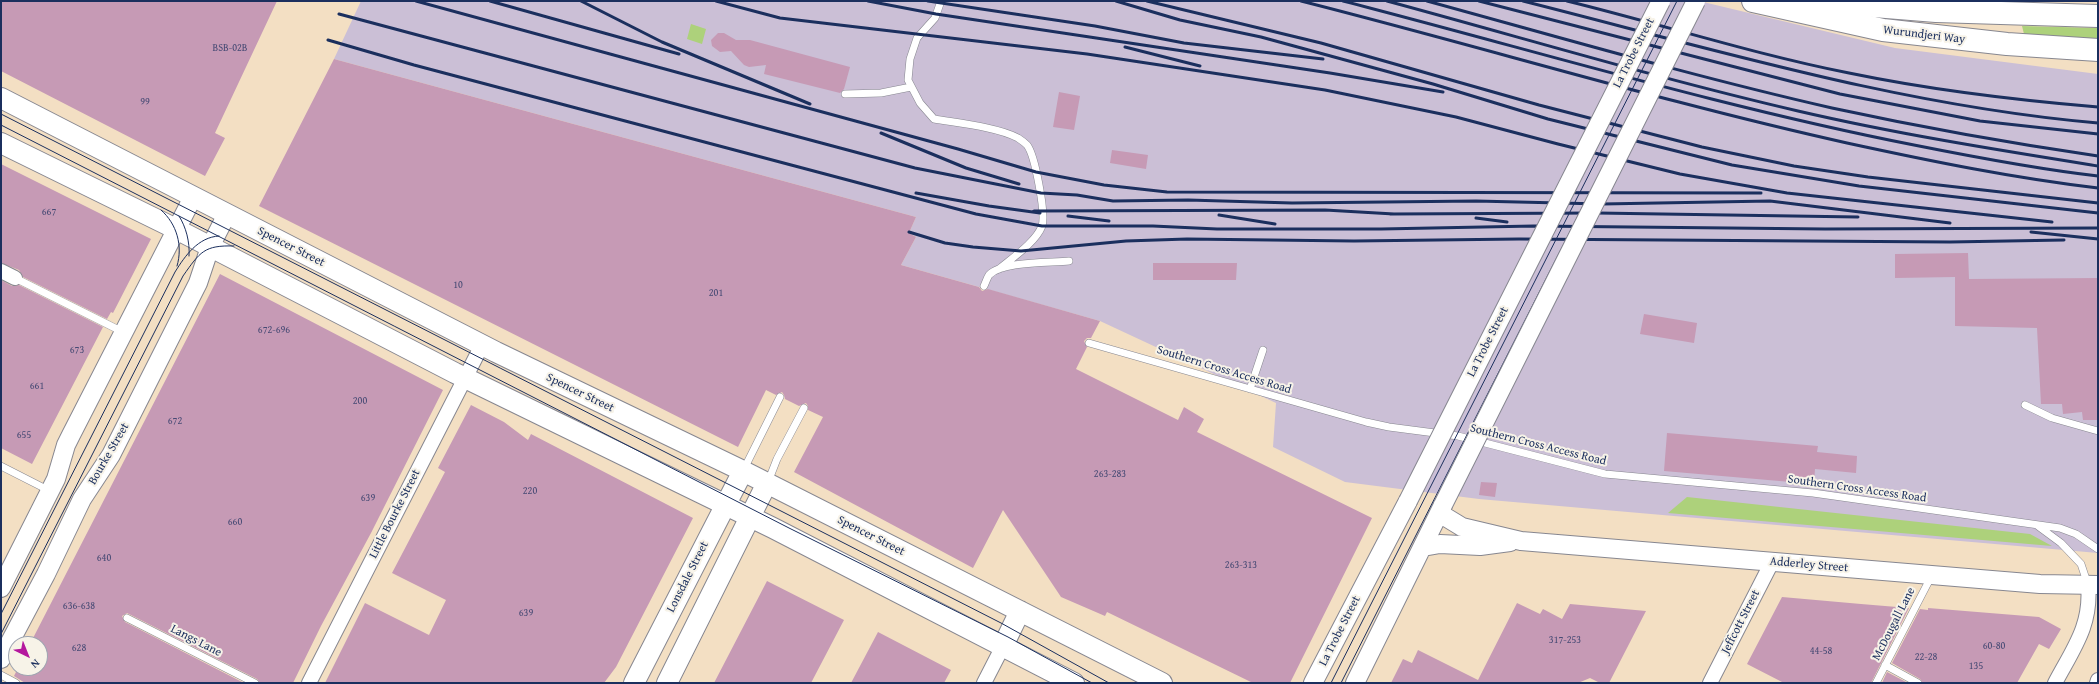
<!DOCTYPE html>
<html>
<head>
<meta charset="utf-8">
<style>
	body { margin:0 }
	#map { position:relative; width:2099px; height:684px; overflow:hidden; background:#f3dfc3; font-family:"Gentium Book Plus",serif }
	canvas { display:block }
	.frame { position:absolute; inset:0; border:2px solid #1b2f5e; pointer-events:none }
	.north { position:absolute; left:8px; top:636px; width:40px; height:40px; box-sizing:border-box; background:#f7f3e8; border:1px solid #9fa5b1; border-radius:50%; rotate:137deg; font-size:11px; font-weight:700; line-height:16px; text-align:center; color:#1b2f5e }
	.north::after { content:''; display:block; margin:auto; width:14px; height:18px; background:#b5179e; clip-path:polygon(50% 0,100% 100%,50% 72%,0 100%) }
</style>
</head>
<body>
<div id="map">
<canvas width="2099" height="684"></canvas>
<div class="frame"></div>
<div class="north">N</div>
</div>
<script>
const ctx = document.querySelector('canvas').getContext('2d');
ctx.lineJoin = 'round';
function fill(path, color) {
  ctx.fillStyle = color;
  ctx.fill(path, 'evenodd');
}
function trace(path, color, width, dash) {
  ctx.strokeStyle = color;
  ctx.lineWidth = width;
  ctx.lineCap = dash ? 'butt' : 'round';
  ctx.setLineDash(dash || []);
  ctx.stroke(path);
}
function drawText(font, color, halo, rows, align = 'center') {
  ctx.font = font + ' "Gentium Book Plus",serif';
  ctx.lineWidth = 4;
  ctx.setLineDash([]);
  ctx.textBaseline = 'middle';
  ctx.strokeStyle = halo;
  ctx.fillStyle = color;
  for (const [text, x, y, turn = 0] of rows) {
    ctx.save();
    ctx.translate(x, y);
    ctx.rotate((+turn || 0) * Math.PI / 180);
    ctx.textAlign = isNaN(turn) ? turn : align;
    if (halo) ctx.strokeText(text, 0, 0);
    ctx.fillText(text, 0, 0);
    ctx.restore();
  }
}
const industrial = new Path2D(`
	M361,1H1699L1895,48L2098,74V553L1479,499L1345,482L1273,447L1276,403L1100,321L901,265L916,237L909,233L916,217L334,59Z`);
const green = new Path2D(`
	M691,24L706,29L702,44L687,39Z
	M2022,26L2098,28V55L2034,43L2024,34Z
	M1687,497L2030,534L2052,546L1668,513Z`);
const building = new Path2D(`
	M1,1H277L215,133L225,138L205,176L1,71Z
	M718,33H724L736,40H750L850,67L844,89L840,93L764,74L766,65L749,67L744,65L731,51L720,52L712,46L711,40Z
	M334,59L916,217L909,233L916,237L901,265L979,287L982,291L988,289L1100,321L1091,338H1087L1084,341L1087,347L1076,369L1178,420L1184,407L1204,419L1197,432L1372,518L1290,683H1253L1107,612L1105,616L1061,597L1003,510L973,568L794,472L823,417L808,410V406L806,403L799,406L785,399L784,395L782,392L776,395L766,390L738,447L259,206Z
	M1059,92L1080,96L1074,130L1053,127Z
	M1112,150L1148,155L1146,169L1110,163Z
	M1,164L151,239L113,313L111,312L107,319L23,277L19,270L1,263Z
	M1968,253L1969,279L2098,278V420H2083L2082,412L2063,414L2062,404H2041L2037,328L1955,326V277L1895,278V254Z
	M1153,263H1237L1236,280H1153Z
	M220,274L443,390L371,533L321,626L293,683H260L257,679L127,613L122,616L125,622L244,683H25L14,676L18,668H40V644H30Z
	M1,280L12,286L19,285L103,327L32,464L1,448Z
	M1644,314L1697,323L1694,343L1640,334Z
	M471,405L504,422L528,440L531,434L693,518L616,667L604,683H325L365,603L429,635L446,600L392,573L445,472L438,468Z
	M1667,433L1818,446L1817,452L1857,456L1856,473L1815,469L1814,484L1664,471Z
	M1481,482L1497,483L1495,497L1479,495Z
	M767,581L844,620L811,683H714Z
	M1782,597L1861,604L1909,608L1871,683H1784L1747,664Z
	M1517,603L1540,614L1543,609L1562,619L1570,604L1646,611L1609,683H1600L1590,678L1578,683H1391L1403,659L1412,663L1418,650L1478,680Z
	M1928,608L2039,617L2061,629L2049,649L2039,644L2017,683H1923L1920,679L1892,663L1920,609L1928,610Z
	M878,632L951,670L944,683H851Z
	M1887,672L1908,683H1882Z`);
const service = new Path2D(`
	M941,1L935,18L917,38L910,59L908,80L920,103L934,119C957,123 998,127 1018,138C1021,140 1025,143 1027,145C1035,155 1046,214 1042,226C1036,242 1012,258 999,269
	M845,94L881,93L911,87
	M15,278L123,332
	M984,286C986,282 987,278 989,275C1002,261 1051,263 1069,261
	M1089,343L1366,422L1389,427L1458,436L1605,474L1813,493L2060,528L2076,534L2098,549
	M1250,389L1263,350
	M2025,405L2052,418L2098,431
	M1,466L50,491
	M743,471L780,397
	M768,482L777,459L804,408
	M2038,526L2061,543L2081,564L2088,585
	M127,618L255,683
	M1885,665L1918,683
	M1,675L16,683
	M1876,683L1932,575`);
const minor = new Path2D(`
	M1,271L15,278
	M309,683L482,345
	M984,683L1003,646
	M1710,683L1772,562
	M2055,683C2073,649 2092,625 2088,585
	M2097,683L2098,680`);
const tertiary = new Path2D(`
	M1439,513L1462,527L1521,541L2040,584L2098,585
	M1423,547L1440,544L1480,546L1510,542
	M1,588L56,479L66,445L71,435L193,197
	M1,659L46,574L82,499L111,455L198,283L210,247L227,214
	M1313,683L1408,501
	M1355,683L1443,505`);
const secondary = new Path2D(`
	M1,98L496,352L743,471L1162,683
	M1,143L176,229L455,373L773,528L1074,683
	M1003,646L1020,611
	M634,683L743,471
	M667,683L767,483`);
const primary = new Path2D(`
	M1812,1L1936,11L2098,16`);
const trunk = new Path2D(`
	M1753,1L1883,30L2007,44L2098,50`);
const tram = new Path2D(`
	M1,114L1001,623L1109,683
	M1,125L789,528L1008,637L1092,683
	M161,210C177,224 183,246 177,266
	M179,216C186,227 190,242 189,256
	M1,614L175,272C185,256 198,237 219,236
	M1,634L183,276C200,252 204,245 234,246
	M1331,683L1677,1
	M1341,683L1687,1`);
const rail = new Path2D(`
	M416,1L958,149L1036,172L1104,185L1167,192L1761,193
	M490,1L679,54
	M581,1L662,42L810,104
	M716,1L780,18L1087,54L1325,90L1456,117L1558,144L1680,174L1787,193L2052,222
	M868,1L936,14L1330,73L1443,92
	M928,1L1095,26L1184,43L1323,59
	M1116,1L1180,20L1261,37L1433,84L1548,119L1732,165L1859,186L2098,213
	M1147,1L1321,43L1539,105L1702,147L1794,166L1868,177L2098,203
	M1301,1C1483,47 1663,102 1847,143C1930,161 2013,178 2098,188
	M1343,1C1533,50 1721,107 1914,145C1974,157 2036,169 2098,176
	M1387,1C1524,38 1660,79 1798,111C1897,134 1998,150 2098,166
	M1427,1C1562,38 1696,77 1832,108C1920,127 2009,143 2098,156
	M1479,1L1840,94L1980,121L2098,134
	M1523,1C1713,49 1902,106 2098,123
	M1567,1C1661,24 1753,54 1849,73C1931,90 2014,100 2098,107
	M339,14L915,168L1041,193L1077,195L1113,201L1188,200L1292,203L1476,201L1602,204L1770,201L1950,223
	M328,40L414,65L976,214L1042,226H1153L1217,229H1381L1534,226L1825,229L2098,228
	M1125,47L1200,66
	M881,133L966,168L1019,184
	M916,193L989,206L1040,213
	M1034,211L1325,210L1394,214
	M1390,214L1597,213L1858,217
	M1219,215L1275,224
	M1068,216L1109,221
	M1476,218L1507,222
	M909,232L945,243L973,247L1021,251L1126,241L1187,239L1354,241L1519,239L1950,242L2064,240
	M2031,232L2098,239`);
const tertiaryBridge = new Path2D(`
	M1408,501L1661,1
	M1443,505L1696,1`);
const numberNames = [
	["BSB-02B",230,48],
	["99",145,102],
	["667",49,212],
	["10",458,285],
	["201",716,293],
	["672-696",274,330],
	["673",77,350],
	["661",37,386],
	["200",360,401],
	["672",175,421],
	["655",24,435],
	["263-283",1110,474],
	["220",530,491],
	["639",368,498],
	["660",235,522],
	["640",104,558],
	["263-313",1241,565],
	["636-638",79,606],
	["639",526,613],
	["317-253",1565,640],
	["60-80",1994,646],
	["628",79,648],
	["44-58",1821,651],
	["22-28",1926,657],
	["135",1976,666]
];
const streetNames = [
	["Wurundjeri Way",1924,35,7],
	["La Trobe Street",1634,53,-63],
	["Spencer Street",291,247,27],
	["La Trobe Street",1488,342,-63],
	["Southern Cross Access Road",1224,370,17],
	["Spencer Street",580,393,26],
	["Southern Cross Access Road",1538,445,14],
	["Bourke Street",109,454,-60],
	["Southern Cross Access Road",1857,489,8],
	["Little Bourke Street",395,514,-63],
	["Spencer Street",871,536,27],
	["Adderley Street",1809,565,5],
	["Lonsdale Street",688,577,-63],
	["Jeffcott Street",1741,622,-63],
	["McDougall Lane",1894,624,-63],
	["La Trobe Street",1340,631,-63],
	["Langs Lane",196,641,27]
];
fill(industrial, '#cbbfd6');
fill(green, '#add17b');
fill(building, '#c69ab5');
trace(service, '#878790', 8);
trace(minor, '#878790', 16);
trace(tertiary, '#878790', 20);
trace(secondary, '#878790', 22);
trace(primary, '#878790', 24);
trace(trunk, '#878790', 24);
trace(service, '#fff', 7);
trace(minor, '#fff', 14);
trace(tertiary, '#fff', 18);
trace(secondary, '#fff', 20);
trace(primary, '#fff', 22);
trace(trunk, '#fff', 22);
trace(tram, '#1b2f5e', 1);
trace(rail, '#1b2f5e', 3);
trace(tertiaryBridge, '#878790', 20, []);
trace(tertiaryBridge, '#fff', 18);
drawText('10px', '#464a74', null, numberNames);
drawText('12px', '#1b2f5e', '#f7f3e8', streetNames);
</script>
</body>
</html>
